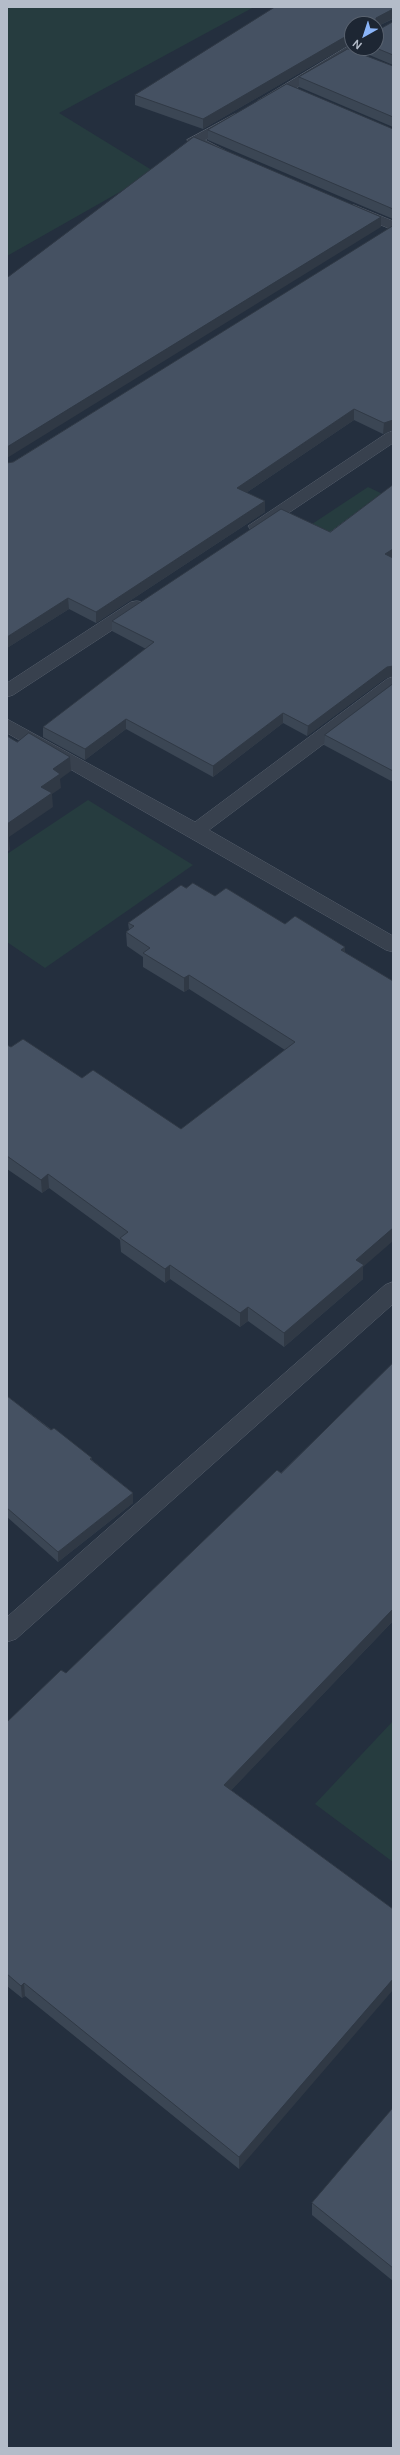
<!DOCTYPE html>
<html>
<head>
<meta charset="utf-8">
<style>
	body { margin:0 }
	#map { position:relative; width:400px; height:2455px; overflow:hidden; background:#242f3e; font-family:"DM Sans",sans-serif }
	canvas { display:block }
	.frame { position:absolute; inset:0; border:8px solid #b4bcc9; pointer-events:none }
	.north { position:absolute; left:344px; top:16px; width:40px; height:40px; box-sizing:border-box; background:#1d2633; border:1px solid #59626f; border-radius:50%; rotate:219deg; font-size:11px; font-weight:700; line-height:16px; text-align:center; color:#b4bcc9 }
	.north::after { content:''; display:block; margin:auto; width:14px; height:18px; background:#8ab4f8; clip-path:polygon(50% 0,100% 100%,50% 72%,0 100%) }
</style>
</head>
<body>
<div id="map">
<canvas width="400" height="2455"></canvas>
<div class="frame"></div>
<div class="north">N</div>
</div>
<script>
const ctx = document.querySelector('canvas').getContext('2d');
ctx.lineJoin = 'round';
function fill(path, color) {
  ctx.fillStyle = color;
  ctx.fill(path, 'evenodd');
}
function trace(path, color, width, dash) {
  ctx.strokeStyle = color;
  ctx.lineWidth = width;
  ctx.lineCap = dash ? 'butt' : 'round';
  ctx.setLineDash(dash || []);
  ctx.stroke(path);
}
const green = new Path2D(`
	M7,7H254L59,113L155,172L7,256Z
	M368,487L393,499V576L303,530Z
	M88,800L193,865L45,968L7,942V854Z
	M393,1721V1862L315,1804Z`);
const lane = new Path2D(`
	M393,1282V1304L16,1639L7,1642V1617L385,1285Z`);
const street = new Path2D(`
	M350,45H352V48H362L270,104H260L258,101Z
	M235,114L240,115L242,118L240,121L205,140L226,151L224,154H214L189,143L187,140Z
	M354,205L393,221V230L349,212L347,209Z
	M393,431V443L263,530H251L248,526L387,433Z
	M137,601L143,602L146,606L143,610L13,695L7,697V683L131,602Z
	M393,677V692L209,830L393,936V952L386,950L7,733V719L195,822L387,679Z`);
const wall = new Path2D(`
	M393,7V19L376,27V31L393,22V65L360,51V48H376L352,24V44L343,48L203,129L135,105V95Z
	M393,66V127L299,87V77Z
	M393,129V219L208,140V130Z
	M393,226V430L383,434L354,420L246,493L265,512L96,623L69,609L7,648V463L13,462Z
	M393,485V676L386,678L307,736L283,723L213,777L126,729L85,760L43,737V727L146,649L112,631V621L330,532Z
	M393,684V782L324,745L325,735Z
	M186,888L215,896L285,924L345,952L363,1267V1279L284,1347L248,1321L240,1327L170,1279L165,1283L121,1252L120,1240L49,1188L42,1193L7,1169V1045L11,1047L82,1078L181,1129L285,1050L189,989L184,992L143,967V957L127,946L126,932L129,930L128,923Z
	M7,1396L92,1460L133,1493V1503L58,1562L7,1517Z
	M393,1621L231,1790L393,1909L239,2169L25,1996L22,1998L7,1986V1722L66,1673Z
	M393,2108V2281L312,2215V2203Z`);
const shadedWall = new Path2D(`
	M393,9L392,19L376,27V18Z
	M352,34V44L343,48L203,129V119L343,38Z
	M381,217V227L7,458V447Z
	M354,409V420L237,499V488Z
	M393,420V430L383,434L384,423Z
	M265,501V512L96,623V612Z
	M393,549V559L385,554Z
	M68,598L69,609L7,648V637Z
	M393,666V676L386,678L307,736L308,726L387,667Z
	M283,713V723L213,777V766Z
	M126,719V729L85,760V749Z
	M70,757L71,771L60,779L61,788L52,794L53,807L9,837L10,850L7,852V824L41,787L53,769Z
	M345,947V961L341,950Z
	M189,975V989L184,992V978Z
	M48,1174L49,1188L42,1193L41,1180Z
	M393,1228V1241L363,1267V1279L284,1347V1333L356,1260Z
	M170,1265V1279L165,1283V1269Z
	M248,1307V1321L240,1327V1313Z
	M133,1493V1503L58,1562V1552Z
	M393,1609V1621L224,1798V1785Z
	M393,1979V1990L239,2169V2157Z
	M24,1983L25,1996L22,1998L21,1986Z`);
const building = new Path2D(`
	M275,7H393V9L376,18V24H352V34L343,38L203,119L135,95Z
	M393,22V55L376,48V26V31Z
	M348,49L393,66V117L299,77Z
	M287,84L393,129V209L208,130Z
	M194,137L381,217L7,447V278Z
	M393,226V420L384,423L354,409L237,488L265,501L96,612L68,598L7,637V463L13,462Z
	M393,485V549L385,554L393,558V666L387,667L308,726L283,713L213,766L126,719L85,749L43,727L154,642L112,621L281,509L330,532Z
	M393,684V771L325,735Z
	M29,733L70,757L53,769L60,774L41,787L52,793L7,824V736L17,742Z
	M193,883L215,896L226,888L285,924L295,916L345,947L341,950L393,981V1228L356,1260L364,1265L284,1333L248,1307L240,1313L170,1265L165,1269L120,1238L128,1232L48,1174L41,1180L7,1156V1045L11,1047L23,1039L82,1078L93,1070L181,1129L295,1042L189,975L184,978L143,953L150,948L126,932L134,926L128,923L181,885L186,888Z
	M393,1363V1609L224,1785L393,1909V1979L239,2157L24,1983L21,1986L7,1974V1722L61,1670L66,1673L277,1470L281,1473Z
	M7,1396L51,1430L54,1428L92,1458L90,1459L133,1493L58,1552L7,1508Z
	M393,2108V2268L312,2203Z`);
fill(green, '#263c3f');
trace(lane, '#565f6c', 1);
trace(street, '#565f6c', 1);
fill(lane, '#38414e');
fill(street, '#38414e');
fill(wall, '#3b4654');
fill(shadedWall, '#303945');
fill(building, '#455162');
trace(building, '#303945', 1);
</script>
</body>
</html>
